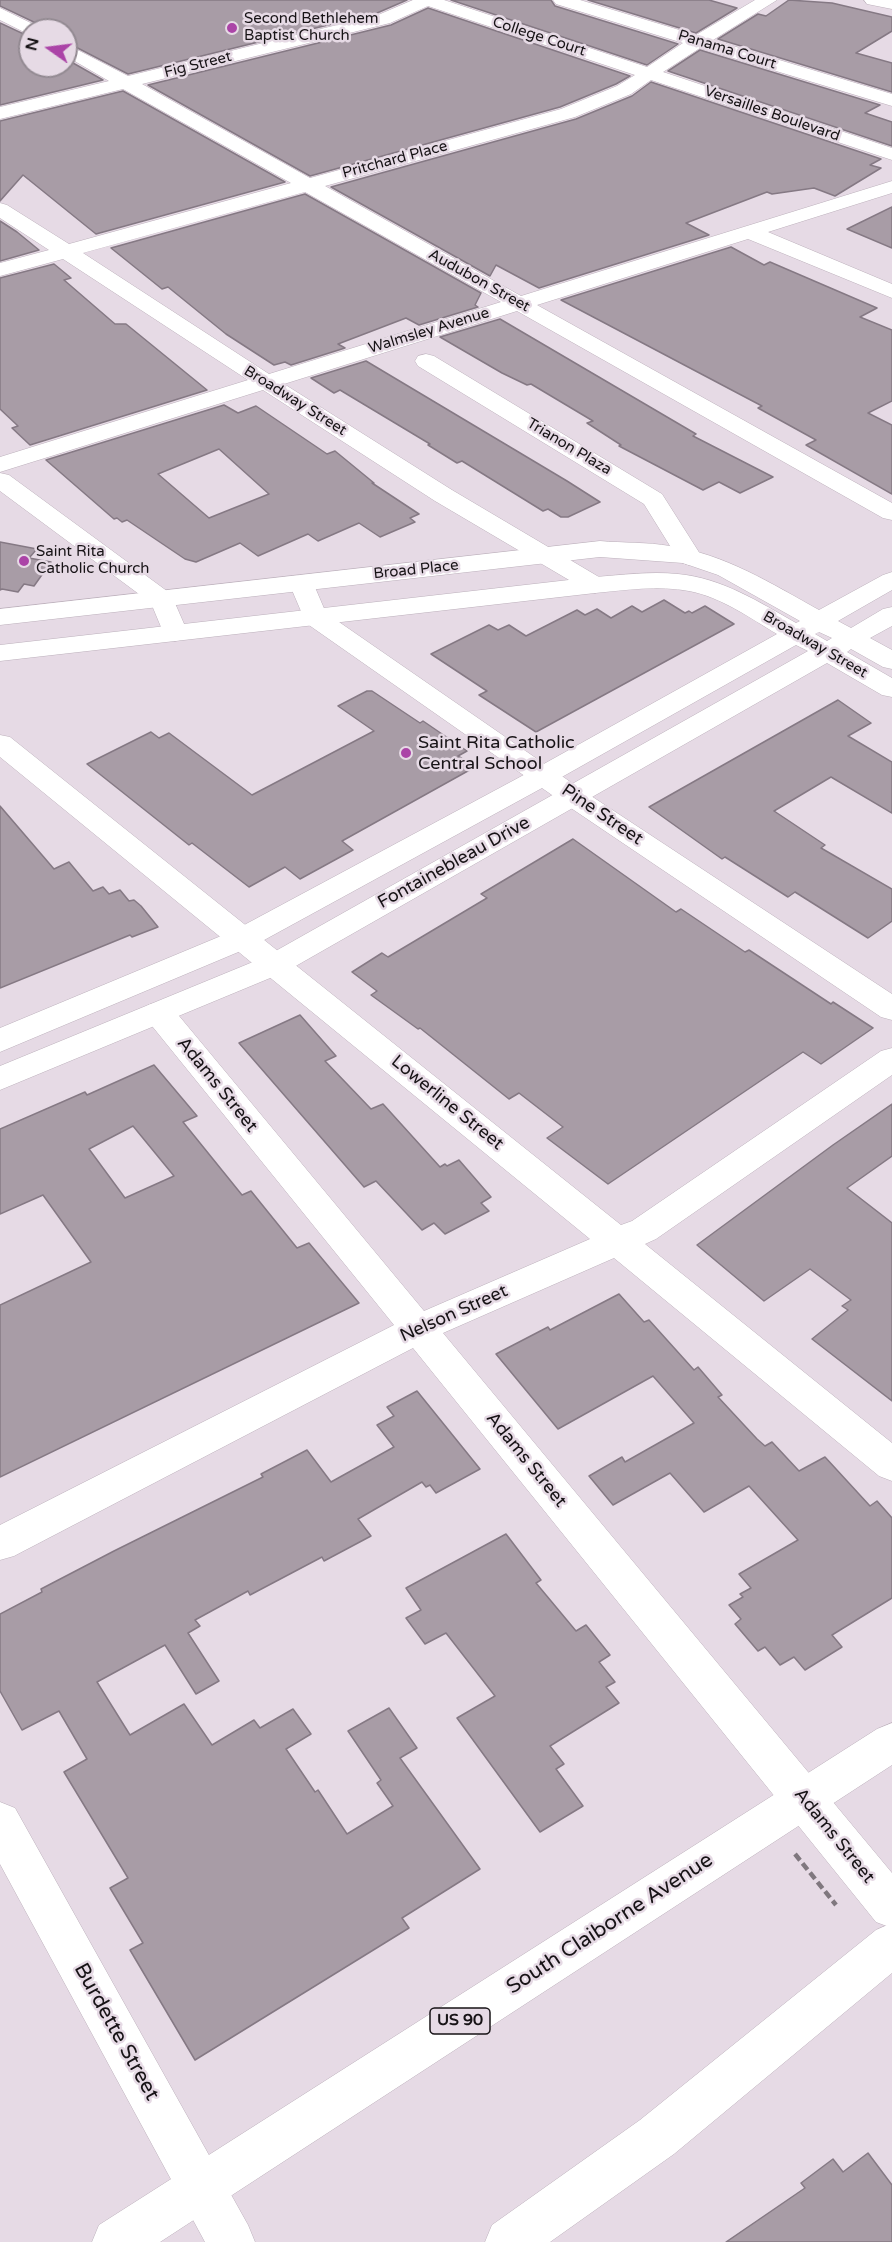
<!DOCTYPE html>
<html>
<head>
<meta charset="utf-8">
<style>
	body { margin:0 }
	#map { position:relative; width:892px; height:2242px; overflow:hidden; background:#e6dae5; font-family:"Varela Round",sans-serif }
	canvas { display:block }
	.north { position:absolute; left:18px; top:18px; width:60px; height:60px; box-sizing:border-box; background:#e6dae5; border:2px solid #938a92; border-radius:50%; rotate:284deg; font-size:16px; font-weight:700; line-height:24px; text-align:center; color:#171316 }
	.north::after { content:''; display:block; margin:auto; width:21px; height:27px; background:#ab44a7; clip-path:polygon(50% 0,100% 100%,50% 72%,0 100%) }
</style>
</head>
<body>
<div id="map">
<canvas width="892" height="2242"></canvas>
<div class="north">N</div>
</div>
<script>
const ctx = document.querySelector('canvas').getContext('2d');
ctx.lineJoin = 'round';
function fill(path, color) {
  ctx.fillStyle = color;
  ctx.fill(path, 'evenodd');
}
function trace(path, color, width, dash) {
  ctx.strokeStyle = color;
  ctx.lineWidth = width;
  ctx.lineCap = dash ? 'butt' : 'round';
  ctx.setLineDash(dash || []);
  ctx.stroke(path);
}
function drawText(font, color, halo, rows, align = 'center') {
  ctx.font = font + ' "Varela Round",sans-serif';
  ctx.lineWidth = 5;
  ctx.setLineDash([]);
  ctx.textBaseline = 'middle';
  ctx.strokeStyle = halo;
  ctx.fillStyle = color;
  for (const [text, x, y, turn = 0] of rows) {
    ctx.save();
    ctx.translate(x, y);
    ctx.rotate((+turn || 0) * Math.PI / 180);
    ctx.textAlign = isNaN(turn) ? turn : align;
    if (halo) ctx.strokeText(text, 0, 0);
    ctx.fillText(text, 0, 0);
    ctx.restore();
  }
}
const building = new Path2D(`
	M0,0H407L377,13L128,74L66,42V30H42L38,24L0,6Z
	M451,0H551L555,6L678,44L647,65Z
	M588,0H709L737,8L696,33Z
	M789,0L832,3L892,17V31L856,53L892,63V92L718,39L758,14L766,16Z
	M428,8L630,76L616,84L560,107L310,176L148,85L391,25Z
	M0,23L30,37V66H66V59L103,80L0,105Z
	M700,50L880,105L865,113L892,122V146L668,71Z
	M651,82L881,159L870,165L881,168L835,196L814,188L772,194L767,192L686,223L709,235L539,288L496,265L490,276L331,187L576,119L632,96Z
	M123,91L285,182L96,234L23,175L0,201V121Z
	M305,194L481,293L475,305L478,307L419,325L406,318L338,344L345,348L291,365L285,362L274,365L226,334L168,287L162,289L111,248Z
	M892,207V248L847,229Z
	M0,221L17,232L39,250L0,261Z
	M731,247L764,265L770,262L877,308L860,317L892,330V401L868,413L892,425V494L806,445L816,440L758,408L762,406L561,300Z
	M54,264L71,278L64,280L115,324H126L207,390L30,445L12,428L18,426L0,409V278Z
	M500,319L696,434L693,436L773,477L740,493L719,482L703,490L619,446L621,445L587,423L593,421L531,384L527,385L502,373L440,337Z
	M366,361L567,481L600,502L568,517H561L548,509L543,511L462,461L457,463L428,445L430,444L340,390L334,393L311,378Z
	M224,405L238,413L256,406L327,454L335,451L374,483H372L419,514L410,518L415,522L380,537L359,523L318,541L308,534L258,556L240,543L196,562L185,559L127,520L122,522L117,518L114,519L46,460ZM219,449L269,494L209,518L158,474Z
	M0,542L37,549L29,558L51,562L34,586L24,584L18,592L2,589L0,590Z
	M664,600L685,613L689,611L692,613L705,606L734,624L536,732L479,695L487,691L431,654L489,625L498,630L509,625L526,636L577,610L585,615L597,609L611,618L632,606L642,612Z
	M367,691H372L420,723L423,721L467,751L458,756L475,767L342,841L353,850L300,879L285,867L249,887L192,843L189,845L87,764L151,732L159,738L169,733L252,795L374,731L338,706Z
	M838,700L871,723L848,736L892,762V813L831,777L774,811L825,845L821,848L892,889V921L868,938L795,892L788,897L725,857L722,859L649,807Z
	M0,806L54,869L69,862L93,891L103,887L109,894L120,890L129,901L134,900L141,906L158,927L132,937L130,935L0,988Z
	M573,839L676,912L681,909L745,952L749,950L831,1004L833,1002L873,1028L821,1064L803,1052L608,1184L547,1138L563,1127L519,1093L509,1099L420,1028L418,1029L371,995L377,991L352,972L382,953L388,957L487,898L481,894Z
	M300,1015L336,1056L325,1061L371,1109L383,1104L440,1167L445,1164L447,1166L459,1160L491,1197L481,1203L489,1211L445,1234L434,1223L422,1230L376,1181L364,1187L239,1043Z
	M154,1065L197,1116L183,1122L242,1195L251,1191L297,1248L309,1243L359,1303L0,1477V1305L91,1262L43,1195L0,1214V1129L85,1092L87,1095ZM133,1126L174,1176L125,1198L89,1149Z
	M892,1104V1156L847,1188L892,1223V1401L812,1339L848,1310L842,1306L851,1300L810,1269L764,1301L697,1245L833,1145Z
	M619,1294L644,1322L649,1320L694,1370L698,1367L722,1395L718,1397L757,1439L765,1446L772,1442L799,1471L825,1457L870,1506L877,1501L892,1518V1598L832,1635L842,1647L805,1670L794,1657L780,1665L765,1647L758,1651L735,1624L741,1619L729,1605L743,1597L740,1594L751,1588L739,1574L798,1540L749,1486L704,1512L670,1473L613,1505L589,1476L622,1457L625,1462L694,1423L653,1376L558,1429L496,1354L548,1327L550,1330Z
	M417,1391L480,1469L436,1493L430,1485L426,1487L422,1482L358,1519L371,1536L324,1561L322,1557L250,1595L248,1591L195,1620L200,1626L188,1633L219,1681L196,1694L165,1645L97,1682L130,1735L184,1704L212,1745L254,1720L260,1728L293,1709L311,1734L286,1749L315,1792L318,1790L347,1834L393,1806L377,1783L381,1780L348,1731L389,1708L417,1748L400,1758L480,1869L402,1918L409,1928L195,2060L130,1950L143,1943L110,1888L128,1878L64,1772L87,1759L59,1711L22,1730L0,1691V1614L42,1592L41,1589L114,1551L263,1477L261,1474L307,1450L331,1482L394,1447L377,1425L394,1416L387,1407Z
	M506,1534L541,1580L536,1583L576,1631L586,1625L610,1655L599,1662L615,1682L606,1687L619,1703L550,1746L564,1764L556,1769L583,1806L540,1832L457,1718L495,1696L446,1633L425,1644L406,1618L421,1610L406,1588Z
	M868,2153L892,2185V2242H726L805,2188L801,2183L833,2159L843,2172Z`);
const path = new Path2D(`
	M795,1854L836,1905`);
const minor = new Path2D(`
	M413,0H444L647,67L683,43L556,4L553,0H580L696,35L755,0H777L713,40L892,94V106L700,48L663,72L892,148V160L651,80L631,94L575,117L325,186L521,296L892,181V193L768,232L892,284V298L748,239L537,305L892,503V520L883,518L517,311L284,384L452,490L604,580L608,585L604,590L595,593L586,590L435,501L263,390L0,472V457L248,380L63,259L0,276V263L49,250L0,218V203L7,205L69,244L291,183L123,89L0,119V107L109,81L66,56V44L128,76L378,15ZM428,6L635,75L617,86L561,109L310,178L142,84L390,23ZM305,192L501,302L269,374L83,253Z
	M864,0H892V9L867,4Z
	M0,8L37,26L40,30H30V35L0,20Z
	M426,354L434,356L662,494L702,557L698,562L689,565L680,562L644,504L418,366L415,361L418,356Z
	M0,473L9,475L171,594L188,633L184,639L175,641L166,639L151,603L0,491Z
	M302,575L311,578L326,613L582,790L892,994V1020L881,1017L562,802L306,623L289,583L293,578Z
	M0,735L10,737L621,1225L632,1221L881,1051L892,1048V1075L656,1239L645,1244L892,1443V1481L879,1476L614,1258L443,1333L892,1873V1928L876,1922L413,1348L14,1556L0,1560V1525L394,1325L148,1021L143,1013L148,1005L159,1002L170,1005L424,1311L590,1239L0,757Z
	M0,1802L15,1808L248,2225L255,2242H205L0,1864Z`);
const tertiary = new Path2D(`
	M600,541C623,543 647,542 670,546C725,554 772,584 819,610L883,575L892,572V590L838,621L851,628L883,609L892,607V626L870,638L892,650V669L883,667L851,649L847,652L892,678V697L882,695L827,663L287,971L0,1090V1066L265,957L808,651L796,645L553,782L255,945L0,1052V1028L233,931L533,770L777,634C750,618 721,597 689,591C658,585 626,590 595,593L0,661V645L595,577C622,575 650,571 678,574C722,578 759,602 796,623L800,621L718,575L683,563L600,557L0,625V609ZM819,632L832,638L827,641L815,634Z`);
const primary = new Path2D(`
	M892,1723V1765L160,2242H92L99,2225L877,1729Z
	M892,1923V1973L674,2154L550,2242H485L492,2225L640,2120L876,1930Z`);
const markers = [
	[232,28,6,"#ab44a7"],
	[24,561,6,"#ab44a7"],
	[406,753,6,"#ab44a7"]
];
const farPoinames = [
	["Second Bethlehem",244,19],
	["Baptist Church",244,36],
	["Saint Rita",36,552],
	["Catholic Church",36,569]
];
const farStreetnames = [
	["College Court",539,37,18],
	["Panama Court",727,50,17],
	["Fig Street",198,65,-14],
	["Versailles Boulevard",772,114,19],
	["Pritchard Place",395,160,-15],
	["Audubon Street",479,281,29],
	["Walmsley Avenue",429,331,-17],
	["Broadway Street",295,401,32],
	["Trianon Plaza",569,447,31],
	["Broad Place",416,570,-6],
	["Broadway Street",815,645,30]
];
const shields = [
	[460,2021,60]
];
const shieldNames = [
	["US 90",460,2021]
];
const poiNames = [
	["Saint Rita Catholic",418,743],
	["Central School",418,764]
];
const streetNames = [
	["Pine Street",602,815,34],
	["Fontainebleau Drive",454,863,-29],
	["Adams Street",217,1085,51],
	["Lowerline Street",447,1103,39],
	["Nelson Street",454,1314,-24],
	["Adams Street",526,1460,51],
	["Adams Street",834,1836,51]
];
const nearStreetnames = [
	["South Claiborne Avenue",610,1924,-33],
	["Burdette Street",116,2032,61]
];
fill(building, '#a89ca6');
trace(building, '#857984', 1.5);
trace(minor, '#bcb0bb', 1);
trace(tertiary, '#bcb0bb', 1);
trace(primary, '#bcb0bb', 1);
trace(path, '#80787f', 4.5, [8, 4]);
fill(minor, '#fff');
fill(tertiary, '#fff');
fill(primary, '#fff');
for (const [x, y, r, color] of markers) {
  const dot = new Path2D();
  dot.arc(x, y, r, 0, 2 * Math.PI);
  ctx.fillStyle = color;
  ctx.fill(dot);
  trace(dot, '#e6dae5', 2);
}
drawText('15px', '#171316', '#e6dae5', farPoinames, 'left');
drawText('15px', '#171316', '#e6dae5', farStreetnames);
for (const [x, y, w] of shields) {
  const box = new Path2D();
  box.roundRect(x - w / 2, y - 13, w, 26, 4.5);
  ctx.fillStyle = '#e6dae5';
  ctx.fill(box);
  trace(box, '#171316', 1.5);
}
drawText('bold 16px', '#171316', null, shieldNames);
drawText('18px', '#171316', '#e6dae5', poiNames, 'left');
drawText('18px', '#171316', '#e6dae5', streetNames);
drawText('21px', '#171316', '#e6dae5', nearStreetnames);
</script>
</body>
</html>
